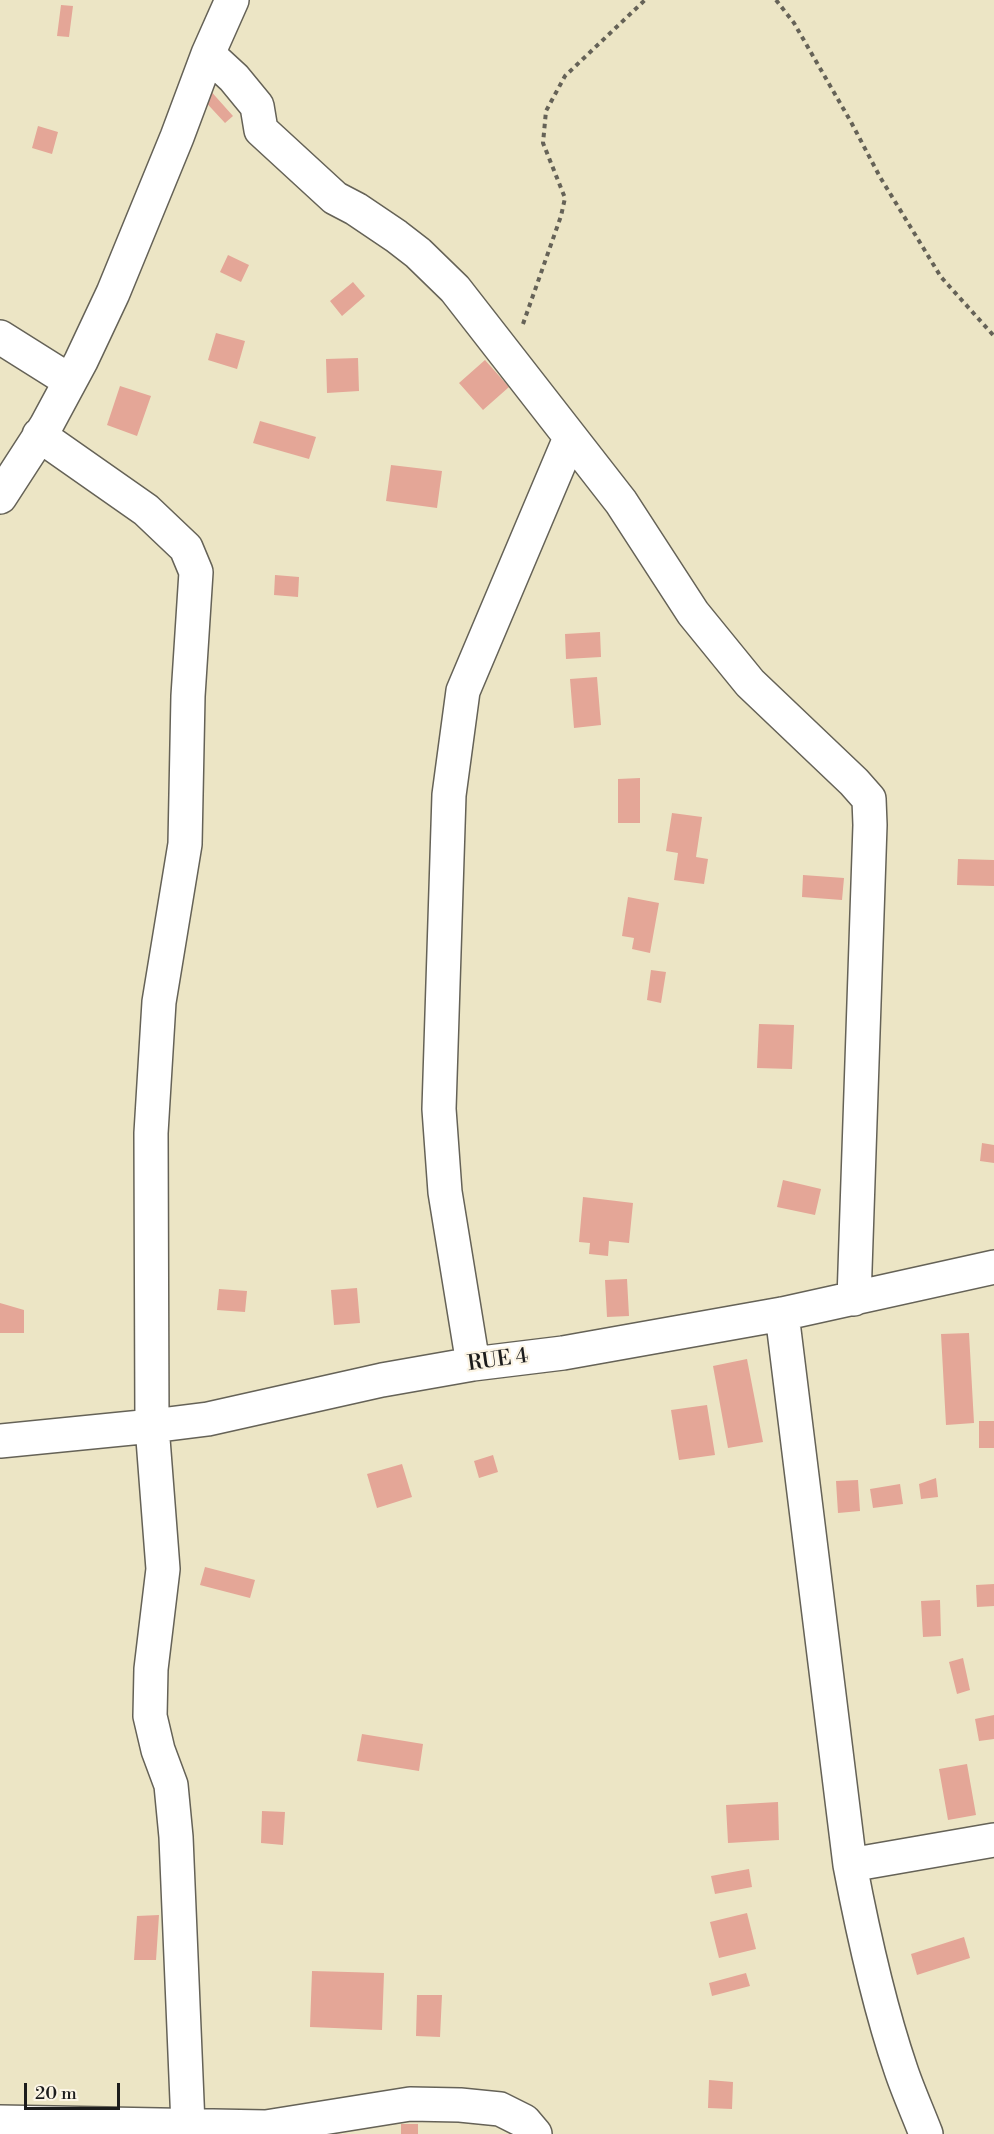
<!DOCTYPE html>
<html>
<head>
<meta charset="utf-8">
<style>
	body { margin:0 }
	#map { position:relative; width:994px; height:2134px; overflow:hidden; background:#ece5c5; font-family:"Libre Bodoni",serif }
	canvas { display:block }
	.scale { position:absolute; left:24px; top:2083px; width:96px; height:27px; box-sizing:border-box; border:3px solid #1c1c1c; border-top:0; padding-left:8px; font-size:18px; line-height:21px; white-space:nowrap; color:#1c1c1c; -webkit-text-stroke:4px #fcf5e5; paint-order:stroke }
</style>
</head>
<body>
<div id="map">
<canvas width="994" height="2134"></canvas>
<div class="scale">20 m</div>
</div>
<script>
const ctx = document.querySelector('canvas').getContext('2d');
ctx.lineJoin = 'round';
function fill(path, color) {
  ctx.fillStyle = color;
  ctx.fill(path, 'evenodd');
}
function trace(path, color, width, dash) {
  ctx.strokeStyle = color;
  ctx.lineWidth = width;
  ctx.lineCap = dash ? 'butt' : 'round';
  ctx.setLineDash(dash || []);
  ctx.stroke(path);
}
function drawText(font, color, halo, rows, align = 'center') {
  ctx.font = font + ' "Libre Bodoni",serif';
  ctx.lineWidth = 4.5;
  ctx.setLineDash([]);
  ctx.textBaseline = 'middle';
  ctx.strokeStyle = halo;
  ctx.fillStyle = color;
  for (const [text, x, y, turn = 0] of rows) {
    ctx.save();
    ctx.translate(x, y);
    ctx.rotate((+turn || 0) * Math.PI / 180);
    ctx.textAlign = isNaN(turn) ? turn : align;
    if (halo) ctx.strokeText(text, 0, 0);
    ctx.fillText(text, 0, 0);
    ctx.restore();
  }
}
const building = new Path2D(`
	M61,5L73,6L69,37L57,36Z
	M208,88L233,116L225,123L200,96Z
	M38,126L58,132L52,154L32,148Z
	M228,255L249,265L241,282L220,272Z
	M353,282L365,296L342,316L330,301Z
	M216,333L245,341L237,369L208,360Z
	M358,358L359,391L327,393L326,359Z
	M485,360L509,387L483,410L459,383Z
	M120,386L151,396L137,436L107,425Z
	M260,421L316,437L309,459L253,443Z
	M391,465L442,471L437,508L386,501Z
	M275,575L299,577L298,597L274,595Z
	M600,632L601,657L566,659L565,634Z
	M597,677L601,725L574,728L570,679Z
	M640,778V823H618V779Z
	M672,813L702,817L696,857L708,859L704,884L674,880L678,853L666,851Z
	M958,859L994,860V886L957,885Z
	M803,875L844,878L842,900L802,897Z
	M628,897L659,903L650,953L632,949L634,938L622,936Z
	M651,970L666,972L661,1003L647,1000Z
	M759,1024L794,1025L792,1069L757,1068Z
	M982,1143L994,1145V1163L980,1161Z
	M783,1180L821,1189L815,1215L777,1207Z
	M583,1197L633,1203L629,1243L609,1241L608,1256L589,1254L590,1243L579,1242Z
	M627,1279L629,1316L607,1317L605,1280Z
	M357,1288L360,1323L334,1325L331,1290Z
	M219,1289L247,1291L245,1312L217,1310Z
	M0,1303L24,1310V1333H0Z
	M969,1333L974,1423L946,1425L941,1334Z
	M747,1359L763,1442L728,1448L713,1366Z
	M707,1405L715,1455L679,1460L671,1410Z
	M979,1421H994V1448H979Z
	M493,1455L498,1472L479,1478L474,1461Z
	M402,1464L412,1497L377,1508L367,1474Z
	M936,1478L938,1497L921,1499L919,1484Z
	M858,1480L860,1511L838,1513L836,1481Z
	M900,1484L903,1504L873,1508L870,1489Z
	M205,1567L255,1580L250,1598L200,1585Z
	M994,1584V1606L977,1607L976,1585Z
	M940,1600L941,1636L923,1637L921,1601Z
	M963,1658L970,1690L957,1694L949,1662Z
	M994,1715V1739L979,1741L975,1719Z
	M362,1734L423,1744L419,1771L357,1761Z
	M967,1764L976,1815L948,1820L939,1769Z
	M778,1802L779,1840L728,1843L726,1805Z
	M262,1811L285,1812L283,1845L261,1843Z
	M749,1869L752,1887L715,1894L711,1876Z
	M747,1913L756,1949L719,1958L710,1922Z
	M159,1915L156,1960H134L137,1916Z
	M964,1937L970,1958L917,1975L911,1954Z
	M312,1971L384,1973L382,2030L310,2027Z
	M746,1973L750,1986L712,1996L709,1983Z
	M417,1995H442L440,2037L416,2036Z
	M709,2080L733,2082L732,2109L708,2108Z
	M401,2124H418V2134H401Z`);
const path = new Path2D(`
	M776,0L794,23L851,122L880,177L941,277L994,336
	M523,324L561,216L565,198L543,143L546,111L565,76L645,0`);
const minor = new Path2D(`
	M208,54L234,78L257,106L261,130L335,198L356,209L396,236L418,253L455,289L621,502L693,613L750,683L854,782L869,799L870,825L854,1299
	M0,337L70,381
	M39,435L146,510L186,548L196,572L188,696L185,844L159,1002L151,1133L152,1426L163,1569L151,1669L150,1716L158,1750L171,1785L176,1837L188,2125
	M0,497L46,426L81,361L113,293L177,137L208,54L232,0
	M782,1314L850,1865C863,1933 878,2003 901,2070C908,2091 918,2113 926,2134
	M473,1364L445,1192L439,1109L449,795L463,691L570,438
	M0,1441L152,1426L208,1419L382,1380L473,1364L563,1353L782,1314L994,1267
	M850,1865L994,1840
	M0,2122L266,2127L410,2104L460,2105L500,2109L524,2121L535,2134`);
const streetNames = [
	["RUE 4",498,1361,-8]
];
fill(building, '#e4a697');
trace(minor, '#656257', 36);
trace(path, '#656257', 4, [4.5, 4.5]);
trace(minor, '#fff', 33);
drawText('21px', '#1c1c1c', '#fcf5e5', streetNames);
</script>
</body>
</html>
